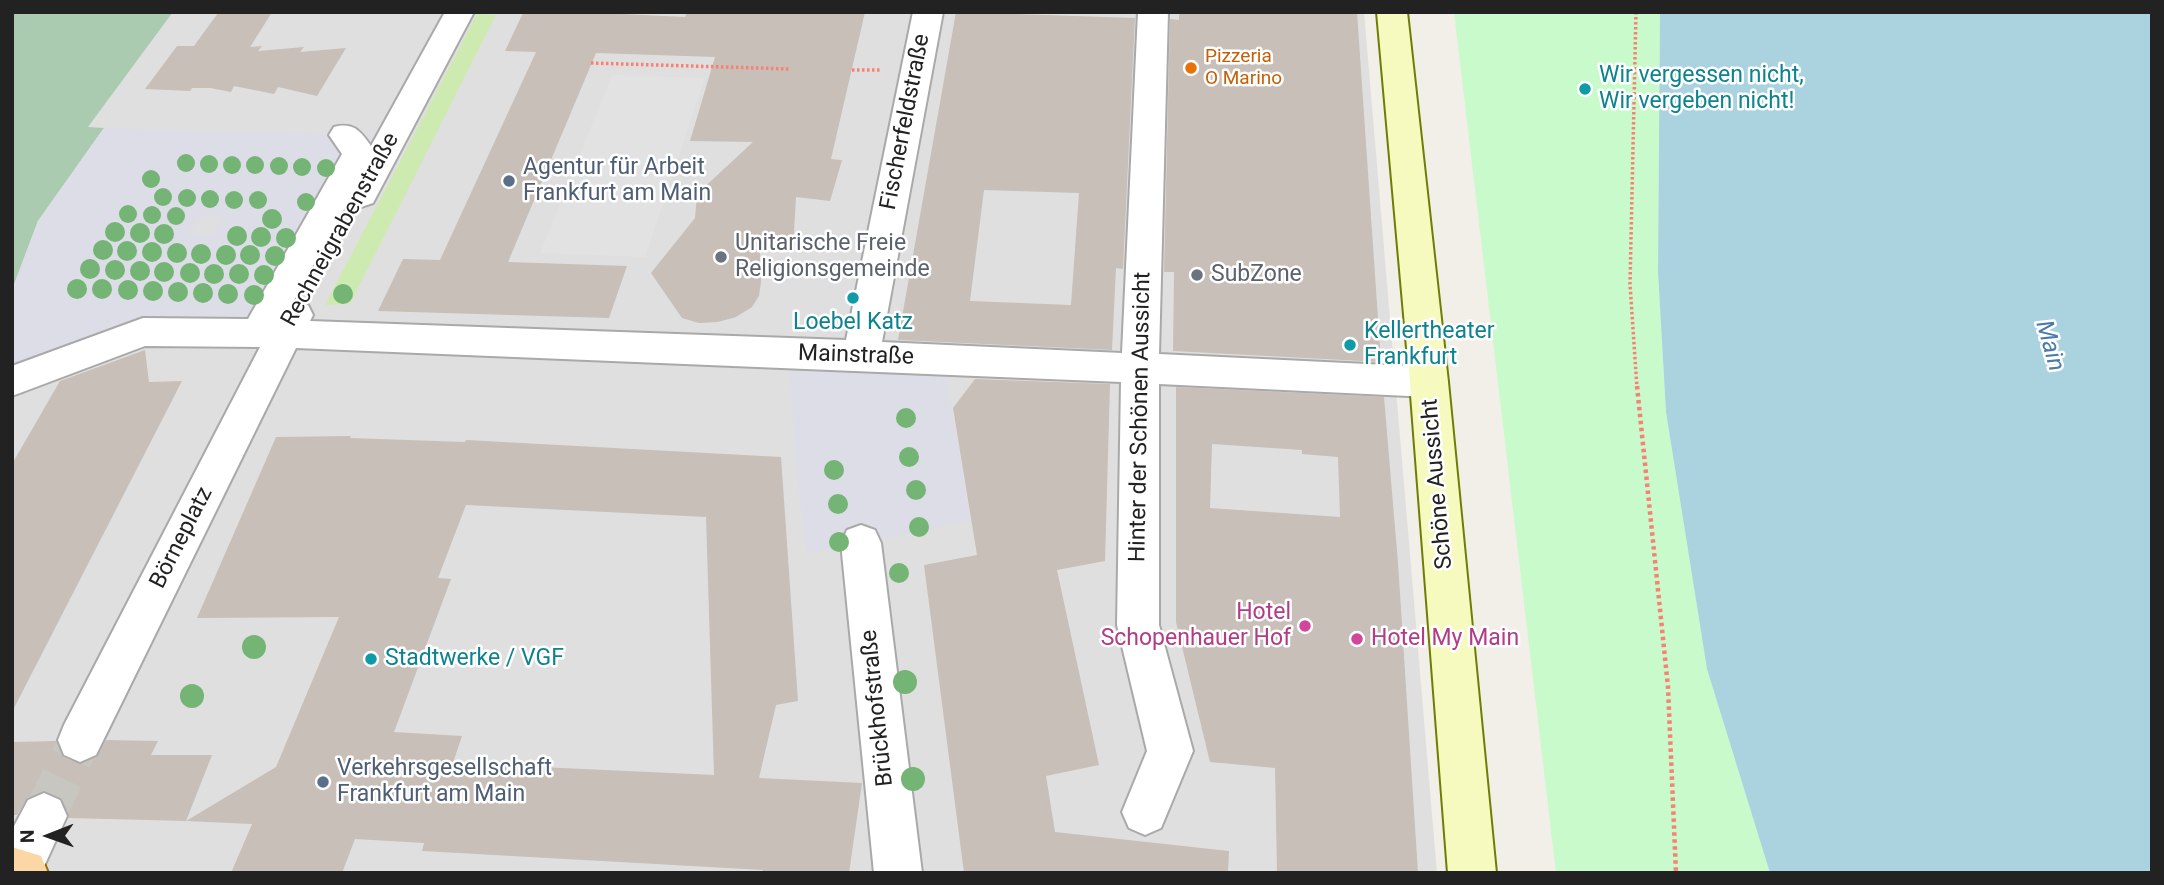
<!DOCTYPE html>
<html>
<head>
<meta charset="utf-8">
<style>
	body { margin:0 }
	#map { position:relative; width:2164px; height:885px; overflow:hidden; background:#f2efe9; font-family:Roboto,sans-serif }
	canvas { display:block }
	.frame { position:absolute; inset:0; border:14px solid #222; pointer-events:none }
	.north { position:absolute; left:14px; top:801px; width:70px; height:70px; -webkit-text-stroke:5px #fff; paint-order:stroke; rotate:269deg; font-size:19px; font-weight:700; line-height:28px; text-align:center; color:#222 }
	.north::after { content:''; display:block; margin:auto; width:24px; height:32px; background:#222; clip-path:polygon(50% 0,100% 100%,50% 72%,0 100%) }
</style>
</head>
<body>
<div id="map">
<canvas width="2164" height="885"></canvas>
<div class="frame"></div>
<div class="north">N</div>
</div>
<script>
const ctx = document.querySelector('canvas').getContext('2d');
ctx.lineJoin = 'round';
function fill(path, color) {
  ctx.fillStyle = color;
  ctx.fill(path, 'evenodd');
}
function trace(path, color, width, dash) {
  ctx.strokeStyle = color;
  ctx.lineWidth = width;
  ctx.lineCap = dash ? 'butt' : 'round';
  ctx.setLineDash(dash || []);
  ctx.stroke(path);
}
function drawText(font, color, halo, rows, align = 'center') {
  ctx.font = font + ' Roboto,sans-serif';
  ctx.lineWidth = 5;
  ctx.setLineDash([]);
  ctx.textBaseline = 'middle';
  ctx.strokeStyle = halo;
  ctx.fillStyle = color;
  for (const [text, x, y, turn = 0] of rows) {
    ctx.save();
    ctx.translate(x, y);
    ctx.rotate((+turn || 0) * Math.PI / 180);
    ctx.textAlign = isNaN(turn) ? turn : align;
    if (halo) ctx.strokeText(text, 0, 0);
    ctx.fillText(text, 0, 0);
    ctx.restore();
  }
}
const residential = new Path2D(`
	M173,12H1364L1437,873H12V290L38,221L104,129L87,128Z`);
const grass = new Path2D(`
	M477,14L496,15L350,304L325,305Z`);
const cemetery = new Path2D(`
	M12,12H173L88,127L104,128L38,221L12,290Z`);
const park = new Path2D(`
	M1454,12H1660L1658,272L1666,412L1707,669L1770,873H1556Z`);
const parking = new Path2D(`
	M612,75L705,78L645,257L540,253Z`);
const plaza = new Path2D(`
	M104,128L345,135L392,138L283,335L143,332L12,381V290L38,221ZM200,217H223V218L213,235L189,234Z
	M788,353L943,359L971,521L807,554L798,487Z`);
const water = new Path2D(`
	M1660,12H2152V873H1770L1707,669L1666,412L1658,272Z`);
const building = new Path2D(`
	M265,12L271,14L250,47L262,46L258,51L304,47L300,52L346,48L317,96L278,87L274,94L234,86L231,92L210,88H192L190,91L145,89L177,46H194L218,13Z
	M581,12L685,17L687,12H865L831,159L842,160L830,201L796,197L793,249L760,251L761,282L759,296L752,307L736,317L718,322L699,323L682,318L651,273L695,218L697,194L753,142L690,141L715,57L596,53L508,262L627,266L609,318L378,311L403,259L440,260L536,52L505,51L523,13Z
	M956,12L1135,18L1123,269L1116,268L1112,350L898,340ZM984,190L1079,193L1071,305L970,301Z
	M1179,12H1357L1381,362L1173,351L1174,272H1164L1170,19L1179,20Z
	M145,350L149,382L182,381L12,712V464L60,381Z
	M975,379L1110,384L1105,561L1057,570L1099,765L1046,776L1055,832L1229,851L1228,873H964L924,565L977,555L953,408Z
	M1176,387L1384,397L1398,563L1418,873H1277L1275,768L1210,762L1176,622ZM1212,444L1302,450V454L1338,457L1340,517L1210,508Z
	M351,436L350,438L465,442L466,440L781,457L798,701L776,705L759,778L862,783L849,873H762L763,870L422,851L424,843L355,839L342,873H231L252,824L186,821L276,767L339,617L197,618L276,437ZM466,505L706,517L714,775L453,763L462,736L394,732L451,579L438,578Z
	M106,740L158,741L151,755H212L186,821L69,818L62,799L45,791L27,798L17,815H12V742L56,741L63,757L81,764L97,757Z`);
const streetTunnel = new Path2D(`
	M44,816L80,740`);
const pathFar1 = new Path2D(`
	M1636,12L1630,284L1637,388
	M591,63L790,69
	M852,70H880`);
const path = new Path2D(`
	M1637,386L1668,687L1676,873`);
const street = new Path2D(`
	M445,12H474L373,203L361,207L348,202L293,302L308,305L313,315L310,321L846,340L913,12H943L882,342L1122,353L1138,12H1168L1159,354L1429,367L1442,371L1448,382L1442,393L1429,397L1159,384V625L1193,751L1161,828L1145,835L1129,828L1122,812L1147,751L1117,625L1121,382L296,348L96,755L80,762L64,755L58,740L64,725L260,347L145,346L12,396V366L143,318L248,319L342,154L329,135L334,127C354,122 360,131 371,146Z
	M861,525L875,530L881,543L922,873H874L841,543L847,530Z
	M44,793L60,800L67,816L41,873H12V830L28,800Z`);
const secondary = new Path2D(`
	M1377,12H1407L1448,382L1496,873H1448L1410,382Z`);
const primary = new Path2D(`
	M12,847L41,856L48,873H12Z`);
const trees = [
	[186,163,9],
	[209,164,9],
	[232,165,9],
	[255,165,9],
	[279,166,9],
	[302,167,9],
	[326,168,9],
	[151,179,9],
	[163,197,9],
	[187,198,9],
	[210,199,9],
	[234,200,9],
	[258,200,9],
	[306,202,9],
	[128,214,9],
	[152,215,9],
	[176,216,9],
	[272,219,10],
	[115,232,10],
	[140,233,10],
	[164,234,10],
	[237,236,10],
	[261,237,10],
	[286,238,10],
	[103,250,10],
	[127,251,10],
	[152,252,10],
	[177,253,10],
	[201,254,10],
	[226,255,10],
	[250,255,10],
	[275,256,10],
	[90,269,10],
	[115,270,10],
	[140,271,10],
	[164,272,10],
	[190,273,10],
	[214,274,10],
	[239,274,10],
	[264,275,10],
	[77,289,10],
	[102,289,10],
	[128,290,10],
	[153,291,10],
	[178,292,10],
	[203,293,10],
	[228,294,10],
	[343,294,10],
	[254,295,10],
	[906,418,10],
	[909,457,10],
	[834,470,10],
	[916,490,10],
	[838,504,10],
	[919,527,10],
	[839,542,10],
	[899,573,10],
	[254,647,12],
	[905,682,12],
	[192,696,12],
	[913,779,12]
];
const markers = [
	[1191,68,7,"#e8710a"],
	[1585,89,7,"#0f9aa8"],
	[509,181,7,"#5c6f8a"],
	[721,257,7,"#6b7280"],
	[1197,275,7,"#6b7280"],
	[853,298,7,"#0f9aa8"],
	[1350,345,7,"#0f9aa8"],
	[1305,626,7,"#d1479c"],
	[1357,639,7,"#d1479c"],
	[371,659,7,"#0f9aa8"],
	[323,782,7,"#5c6f8a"]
];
const farFoodnames = [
	["Pizzeria",1205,57],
	["O Marino",1205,79]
];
const cultureNames = [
	["Wir vergessen nicht,",1599,76],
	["Wir vergeben nicht!",1599,102],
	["Loebel Katz",853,323,"center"],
	["Kellertheater",1364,332],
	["Frankfurt",1364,358],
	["Stadtwerke / VGF",385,659]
];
const streetNames = [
	["Fischerfeldstraße",906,122,-79],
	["Rechneigrabenstraße",341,230,-61],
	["Mainstraße",856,356,2],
	["Hinter der Schönen Aussicht",1141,417,-89],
	["Schöne Aussicht",1438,484,-95],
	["Börneplatz",182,538,-63],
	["Brückhofstraße",878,708,-96]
];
const serviceNames = [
	["Agentur für Arbeit",523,168],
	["Frankfurt am Main",523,194],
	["Verkehrsgesellschaft",337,769],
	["Frankfurt am Main",337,795]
];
const worshipNames = [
	["Unitarische Freie",735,244],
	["Religionsgemeinde",735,270],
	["SubZone",1211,275]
];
const hotelNames = [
	["Hotel",1291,613],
	["Schopenhauer Hof",1291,639],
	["Hotel My Main",1371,639,"left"]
];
const waterNames = [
	["Main",2049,346,74]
];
fill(residential, '#e0dfdf');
fill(grass, '#cdebb0');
fill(cemetery, '#aacbaf');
fill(park, '#c8facc');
fill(parking, '#e2e2e2');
fill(plaza, '#dddde8');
fill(water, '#aad3df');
fill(building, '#c7bfb8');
trace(streetTunnel, '#c8c6c1', 42, [42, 21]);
trace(street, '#a9a9a9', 4);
trace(secondary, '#707d05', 4);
trace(primary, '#a06b00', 4);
trace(pathFar1, '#fa8072', 3.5, [2.5, 2.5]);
trace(path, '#fa8072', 4.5, [3.5, 3.5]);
fill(street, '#fff');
fill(secondary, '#f7fabf');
fill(primary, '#fcd6a4');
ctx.fillStyle = '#74b475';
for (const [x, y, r] of trees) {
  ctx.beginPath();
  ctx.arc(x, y, r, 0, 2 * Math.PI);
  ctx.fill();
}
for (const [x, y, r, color] of markers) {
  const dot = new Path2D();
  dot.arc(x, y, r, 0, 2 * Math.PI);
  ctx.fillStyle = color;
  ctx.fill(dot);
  trace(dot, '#fff', 2.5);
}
drawText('19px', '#c56008', '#fff', farFoodnames, 'left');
drawText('23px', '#0d838f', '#fff', cultureNames, 'left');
drawText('23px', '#222', '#fff', streetNames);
drawText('23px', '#4e5e75', '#fff', serviceNames, 'left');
drawText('23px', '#5b616d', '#fff', worshipNames, 'left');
drawText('23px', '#b23c85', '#fff', hotelNames, 'right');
drawText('italic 24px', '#4a7aab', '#fff', waterNames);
</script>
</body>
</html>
